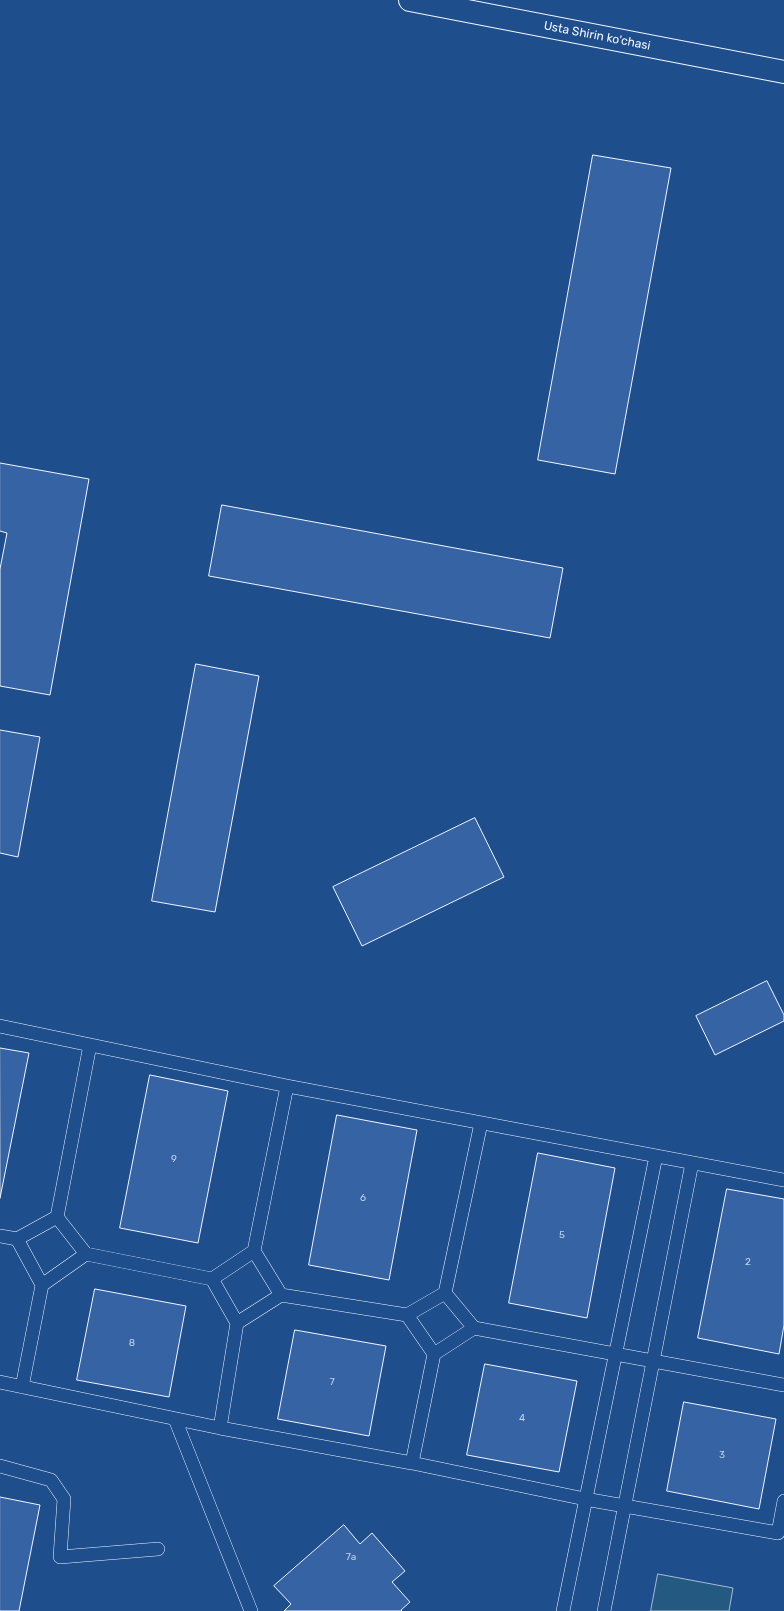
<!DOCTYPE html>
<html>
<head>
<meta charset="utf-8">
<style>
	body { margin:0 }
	canvas { display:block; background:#1f4e8c }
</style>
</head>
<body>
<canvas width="784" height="1611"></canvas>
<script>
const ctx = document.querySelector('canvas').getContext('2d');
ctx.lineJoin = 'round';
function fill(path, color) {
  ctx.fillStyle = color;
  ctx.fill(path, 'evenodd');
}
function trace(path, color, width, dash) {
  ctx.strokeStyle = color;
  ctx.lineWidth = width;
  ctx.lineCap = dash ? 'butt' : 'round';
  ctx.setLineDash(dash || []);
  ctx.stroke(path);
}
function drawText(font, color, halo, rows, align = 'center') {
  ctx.font = font + ' Rubik,sans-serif';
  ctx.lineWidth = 3;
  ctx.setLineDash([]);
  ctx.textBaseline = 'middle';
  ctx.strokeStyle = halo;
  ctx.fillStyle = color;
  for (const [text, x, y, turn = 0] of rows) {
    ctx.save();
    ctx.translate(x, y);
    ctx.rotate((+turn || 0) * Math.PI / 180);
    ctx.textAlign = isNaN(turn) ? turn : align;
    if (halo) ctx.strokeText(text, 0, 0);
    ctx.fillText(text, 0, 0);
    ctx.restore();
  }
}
const green = new Path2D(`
	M658,1574L733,1588L729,1611H651Z`);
const building = new Path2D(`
	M593,155L671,168L615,474L538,460Z
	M0,463L89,479L50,695L0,686V569L7,533L0,531Z
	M222,505L563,568L550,638L209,576Z
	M196,664L259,676L215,912L152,901Z
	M0,730L40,737L18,857L0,853Z
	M475,818L504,877L362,946L333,887Z
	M767,981L784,1015V1021L715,1055L696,1016Z
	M0,1048L29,1053L0,1198Z
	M150,1075L228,1091L198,1243L120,1228Z
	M337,1115L417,1130L389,1280L309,1265Z
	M538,1153L615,1168L587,1318L509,1303Z
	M727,1189L784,1199V1325L779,1354L698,1338Z
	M95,1289L186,1306L169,1397L77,1380Z
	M295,1330L386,1346L369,1436L278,1419Z
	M485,1364L577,1381L559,1472L467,1455Z
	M684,1402L776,1419L759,1509L667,1491Z
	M0,1497L40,1505L19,1611H0Z
	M344,1525L360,1544L372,1533L405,1571L392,1582L410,1602L401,1610L402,1611H284L291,1604L274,1586Z`);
const lane = new Path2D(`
	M0,1026L287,1086L784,1180
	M90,1045L57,1217L86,1254L212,1279
	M287,1086L254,1251L281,1295L407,1315
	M0,1236L17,1239L57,1217
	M17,1239L42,1285L86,1254
	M254,1251L212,1279L237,1323L281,1295
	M445,1293L481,1123
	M474,1328L784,1385
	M0,1382L220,1428L412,1463L585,1499L778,1533L784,1501
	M22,1387L42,1285
	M175,1419L251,1611
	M220,1428L237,1323
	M412,1463L434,1354L474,1328L445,1293L407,1315L434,1354
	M0,1466L51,1480L64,1499L60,1557L158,1549
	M563,1611L656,1156
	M604,1611L692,1163`);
const secondary = new Path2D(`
	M410,0L784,72`);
const numberNames = [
	["9",174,1159],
	["6",363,1198],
	["5",562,1235],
	["2",748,1262],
	["8",132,1343],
	["7",332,1382],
	["4",522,1418],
	["3",722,1455],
	["7a",351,1557]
];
const streetNames = [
	["Usta Shirin ko'chasi",597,36,11]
];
fill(green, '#245a82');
trace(green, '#a8bbd7', 1);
fill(building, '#3563a3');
trace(building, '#f2f6ff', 1);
trace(lane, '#f2f6ff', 14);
trace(secondary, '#f2f6ff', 24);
trace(lane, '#1f4e8c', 13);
trace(secondary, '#1f4e8c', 22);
drawText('10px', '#c3d1e8', null, numberNames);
drawText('12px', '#f2f6ff', '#1f4e8c', streetNames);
</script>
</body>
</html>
